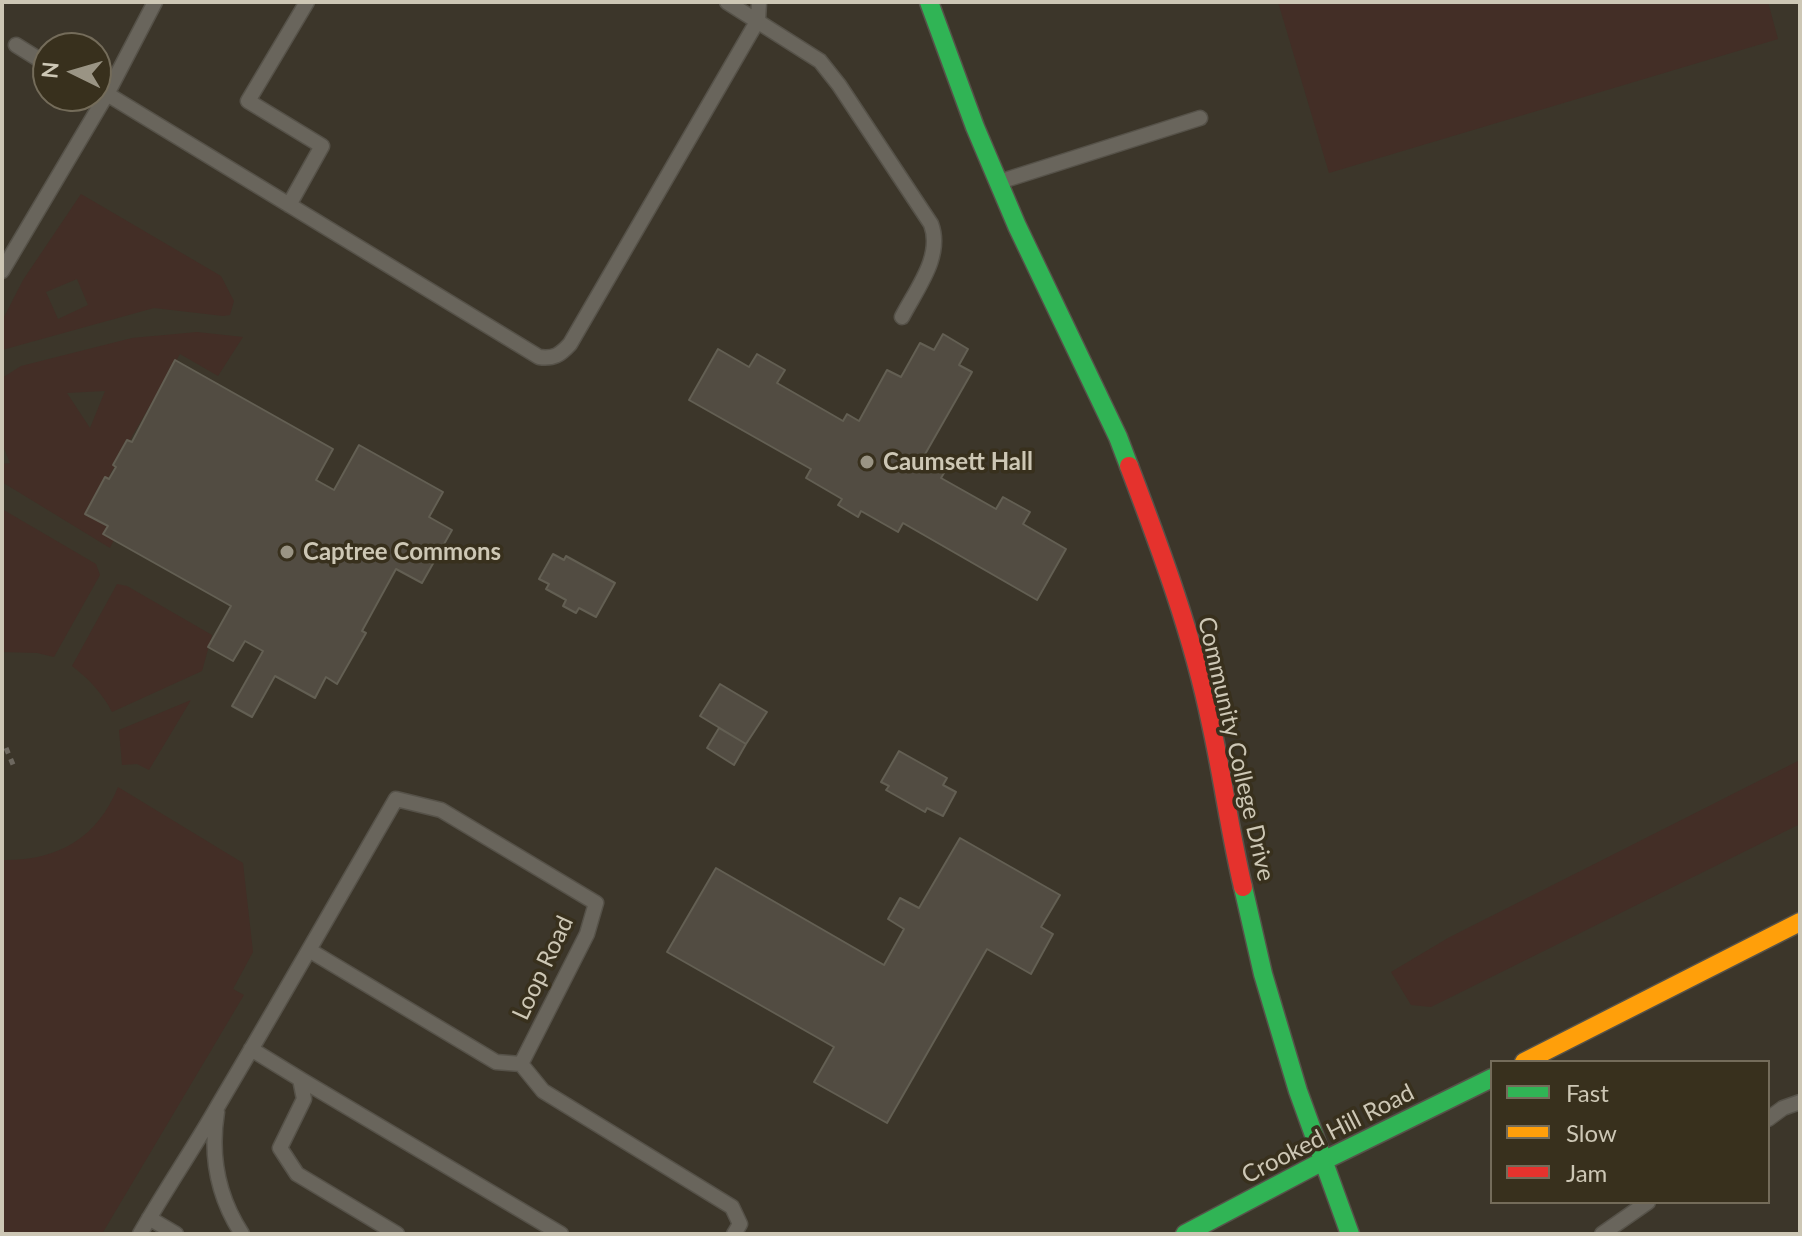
<!DOCTYPE html>
<html>
<head>
<meta charset="utf-8">
<style>
	body { margin:0 }
	#map { position:relative; width:1802px; height:1236px; overflow:hidden; background:#3c362a; font-family:Lato,sans-serif }
	canvas { display:block }
	.frame { position:absolute; inset:0; border:4px solid #cdc7b5; pointer-events:none }
	.legend { position:absolute; left:1490px; top:1060px; width:280px; height:144px; box-sizing:border-box; background:#38301d; border:2px solid #746c5a; margin:0; padding:10px 14px; list-style:none; font-size:24px; color:#cdc7b5 }
	.legend li { display:flex; align-items:center; gap:16px; height:40px }
	.legend b { width:40px; border:2px solid #746c5a }
	.north { position:absolute; left:32px; top:32px; width:80px; height:80px; box-sizing:border-box; background:#38301d; border:2px solid #746c5a; border-radius:50%; rotate:275deg; font-size:22px; font-weight:700; line-height:32px; text-align:center; color:#cdc7b5 }
	.north::after { content:''; display:block; margin:auto; width:28px; height:36px; background:#9a9484; clip-path:polygon(50% 0,100% 100%,50% 72%,0 100%) }
</style>
</head>
<body>
<div id="map">
<canvas width="1802" height="1236"></canvas>
<div class="frame"></div>
<ul class="legend">
<li><b style="height:10px;background:#30b455"></b>Fast</li>
<li><b style="height:10px;background:#ff9f0a"></b>Slow</li>
<li><b style="height:10px;background:#e5322d"></b>Jam</li>
</ul>
<div class="north">N</div>
</div>
<script>
const ctx = document.querySelector('canvas').getContext('2d');
ctx.lineJoin = 'round';
function fill(path, color) {
  ctx.fillStyle = color;
  ctx.fill(path, 'evenodd');
}
function trace(path, color, width, dash) {
  ctx.strokeStyle = color;
  ctx.lineWidth = width;
  ctx.lineCap = dash ? 'butt' : 'round';
  ctx.setLineDash(dash || []);
  ctx.stroke(path);
}
function drawText(font, color, halo, rows, align = 'center') {
  ctx.font = font + ' Lato,sans-serif';
  ctx.lineWidth = 7;
  ctx.setLineDash([]);
  ctx.textBaseline = 'middle';
  ctx.strokeStyle = halo;
  ctx.fillStyle = color;
  for (const [text, x, y, turn = 0] of rows) {
    ctx.save();
    ctx.translate(x, y);
    ctx.rotate((+turn || 0) * Math.PI / 180);
    ctx.textAlign = isNaN(turn) ? turn : align;
    if (halo) ctx.strokeText(text, 0, 0);
    ctx.fillText(text, 0, 0);
    ctx.restore();
  }
}
const green = new Path2D(`
	M1278,2H1768L1778,39L1329,173Z
	M81,194L221,276L234,301L230,315L223,316L154,308L2,350V321L23,280ZM77,279L88,305L58,319L46,292Z
	M197,332L243,337L218,376L180,354L87,514L117,533L110,548L2,482V464L10,463L2,443V378L21,366L132,338ZM105,391L90,428L67,393Z
	M2,509L96,564L100,575L54,657L37,653L2,652Z
	M117,584L127,586L212,635L202,671L112,712C103,694 88,678 72,666Z
	M191,700L149,770L137,764L122,765L119,730Z
	M1800,760V824L1431,1007L1411,1005L1391,972L1448,938Z
	M118,787L243,863L253,952L233,989L244,995L102,1234H2V860C57,861 97,839 118,787Z`);
const building = new Path2D(`
	M943,334L968,349L959,365L972,372L924,456L947,468L941,478L996,509L1003,497L1030,512L1023,524L1066,549L1037,600L903,523L898,532L861,511L858,517L838,505L842,499L806,478L811,469L689,400L718,349L749,367L757,354L785,370L777,383L843,421L847,414L859,421L887,370L901,377L920,343L934,350Z
	M175,360L333,449L316,480L334,490L359,445L443,492L429,517L452,530L422,583L396,569L362,631L366,633L337,684L326,677L315,698L275,676L252,717L232,706L263,651L245,641L233,661L208,647L231,606L103,534L108,526L85,514L105,477L109,479L116,467L113,465L127,440L132,442Z
	M553,554L564,560L566,556L615,583L596,617L579,608L576,613L563,606L566,600L546,589L549,584L539,579Z
	M720,684L767,712L746,744L700,716Z
	M719,728L746,744L734,765L707,748Z
	M899,751L947,778L943,785L956,792L943,816L927,808L925,812L886,790L889,786L881,782Z
	M960,838L1060,895L1041,927L1053,934L1031,974L987,949L887,1123L814,1082L834,1047L667,952L716,868L884,965L904,929L888,919L900,898L919,908Z`);
const path = new Path2D(`
	M6,748L14,767`);
const lane = new Path2D(`
	M727,2L820,61L839,85L931,224C943,256 917,288 902,317
	M16,45L48,65
	M107,94L539,357C554,359 560,355 570,344L758,20L759,2
	M1002,181L1200,118
	M289,205L322,146L248,101L307,2
	M2,271L107,94L155,2
	M251,1049L300,1079L304,1099L280,1148L297,1174L397,1234
	M521,1064L543,1091L732,1207L740,1224L734,1234
	M300,1079L561,1234
	M217,1112C210,1155 218,1197 242,1234
	M1768,1119L1783,1108L1800,1102
	M149,1218L176,1234
	M140,1234C165,1190 194,1148 219,1104C279,1003 337,901 396,799L441,810L596,903L587,934L521,1064L496,1062L309,950
	M1602,1234L1648,1202`);
const fast = new Path2D(`
	M929,2L975,127L1017,226L1118,437L1129,466
	M1243,887L1263,974L1298,1091L1350,1234
	M1185,1234L1325,1160L1492,1078`);
const slow = new Path2D(`
	M1524,1062L1800,922`);
const jam = new Path2D(`
	M1129,466C1161,550 1193,636 1211,724C1223,778 1230,833 1243,887`);
const markers = [
	[867,462,8,"#9a9484"],
	[287,552,8,"#9a9484"]
];
const poiNames = [
	["Caumsett Hall",883,462],
	["Captree Commons",303,552]
];
const streetNames = [
	["Community College Drive",1236,749,77],
	["Loop Road",543,968,-65],
	["Crooked Hill Road",1328,1134,-27]
];
fill(green, '#432e26');
fill(building, '#524c42');
trace(building, '#635f53', 2);
trace(lane, '#565249', 17);
trace(fast, '#565249', 21);
trace(slow, '#565249', 21);
trace(jam, '#565249', 21);
trace(path, '#6d685f', 5, [6, 6]);
trace(lane, '#69655c', 14);
trace(fast, '#30b455', 18);
trace(slow, '#ff9f0a', 18);
trace(jam, '#e5322d', 18);
for (const [x, y, r, color] of markers) {
  const dot = new Path2D();
  dot.arc(x, y, r, 0, 2 * Math.PI);
  ctx.fillStyle = color;
  ctx.fill(dot);
  trace(dot, '#38301d', 3);
}
drawText('bold 24px', '#cdc7b5', '#38301d', poiNames, 'left');
drawText('24px', '#cdc7b5', '#38301d', streetNames);
</script>
</body>
</html>
